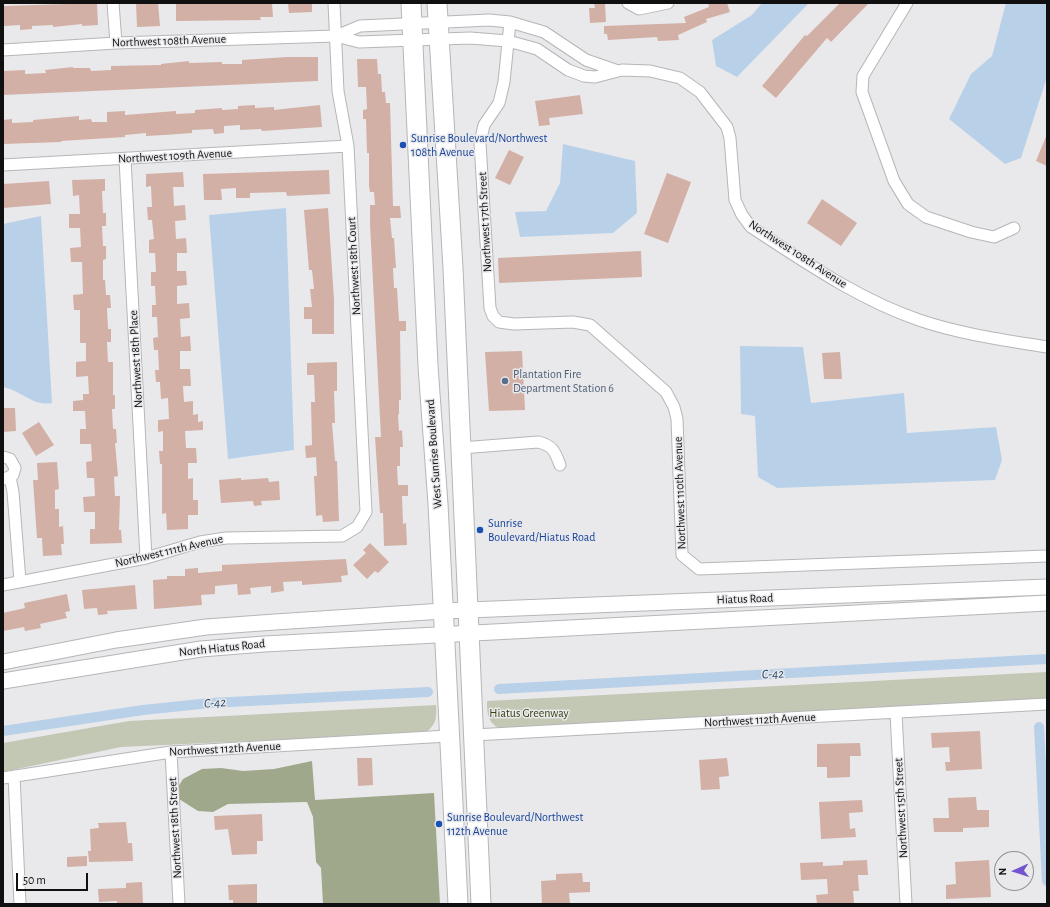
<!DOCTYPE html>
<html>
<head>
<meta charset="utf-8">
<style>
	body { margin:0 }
	#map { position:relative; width:1050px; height:907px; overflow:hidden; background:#e9e9ec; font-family:"Alegreya Sans",sans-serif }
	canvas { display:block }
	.frame { position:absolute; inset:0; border:4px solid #101011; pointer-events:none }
	.north { position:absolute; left:994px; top:851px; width:40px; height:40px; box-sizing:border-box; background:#e9e9ec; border:1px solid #929294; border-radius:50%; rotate:267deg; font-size:11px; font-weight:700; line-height:16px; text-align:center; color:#101011 }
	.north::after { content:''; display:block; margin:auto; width:14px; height:18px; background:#7354ce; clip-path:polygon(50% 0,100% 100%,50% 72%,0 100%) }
	.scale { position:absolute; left:16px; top:873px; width:72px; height:18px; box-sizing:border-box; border:2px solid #101011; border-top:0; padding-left:5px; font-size:12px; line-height:14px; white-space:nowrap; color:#101011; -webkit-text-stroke:3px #e9e9ec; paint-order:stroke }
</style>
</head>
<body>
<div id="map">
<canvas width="1050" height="907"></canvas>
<div class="frame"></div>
<div class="north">N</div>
<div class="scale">50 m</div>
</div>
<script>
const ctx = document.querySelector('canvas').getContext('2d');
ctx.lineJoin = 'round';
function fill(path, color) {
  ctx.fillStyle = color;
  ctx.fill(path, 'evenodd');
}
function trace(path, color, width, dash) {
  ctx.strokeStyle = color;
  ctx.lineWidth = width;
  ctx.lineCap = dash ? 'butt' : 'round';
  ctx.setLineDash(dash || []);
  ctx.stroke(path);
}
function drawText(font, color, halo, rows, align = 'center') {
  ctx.font = font + ' "Alegreya Sans",sans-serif';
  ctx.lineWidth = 3;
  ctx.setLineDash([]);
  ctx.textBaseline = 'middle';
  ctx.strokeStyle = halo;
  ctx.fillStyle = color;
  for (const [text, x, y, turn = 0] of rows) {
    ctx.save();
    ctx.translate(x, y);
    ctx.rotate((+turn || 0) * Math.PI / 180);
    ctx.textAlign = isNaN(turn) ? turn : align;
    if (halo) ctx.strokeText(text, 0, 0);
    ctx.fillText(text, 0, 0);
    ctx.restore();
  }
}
const green = new Path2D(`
	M1047,672V701L501,729C488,723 487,715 487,701Z
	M436,705C437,718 436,725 425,733L121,747L3,772V743L129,721Z`);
const forest = new Path2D(`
	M312,761L315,800L434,793L440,904H323L321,868L316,862L313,817L307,802L228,804L213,812L198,811L179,799L178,787L183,779L202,769L221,768L243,771L274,769Z`);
const water = new Path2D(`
	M762,3H809L737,77L716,66L712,40L752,15Z
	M1006,3H1047V77L1021,158L1005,164L949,119L971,74L992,56Z
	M563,144L635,161L637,213L613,233L520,237L515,212L546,211L560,183Z
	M286,208L294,450L228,459L209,215Z
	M41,216L52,403C34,407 20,390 3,387V224Z
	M740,346L803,347L811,403L904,393L907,433L996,427L1002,460L995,480L777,488L758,477L755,416L741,414Z`);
const canal = new Path2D(`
	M499,689L1047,659
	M1039,727L1047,881
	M3,731L143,710L210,703L428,692`);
const building = new Path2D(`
	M97,3L98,25L82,26V24L53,27V25L32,26V29L20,30V25L4,26V6Z
	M136,3H158L160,26L137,27Z
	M176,3H272L273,17H260L261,20L176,21Z
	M288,3H312V12L289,13Z
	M594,3H605L606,22L590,23L589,8H595Z
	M708,3H727L730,12L706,19L707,22L678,35L679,40L658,41L657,37L608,40L607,34H604V26L686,23L684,17L709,7Z
	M840,3H869L831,42L827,38L776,98L762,86L805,35L807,36Z
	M287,57H318V81L3,95V71L25,70V74L46,73L45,70L73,67V68H90L91,71L111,70V66L161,65V64L189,61V63L222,62V64H242V60Z
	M357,59H377L378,74H381L382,92H385L386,103H390L393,206H400L401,218H390L392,238H394L396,268H393L394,288H397L399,321H406V331H400L401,400H399V414L398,415L399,431L402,430L403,447H400V466H397L398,485H408V496H402L403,524L406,523L407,545L384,546L383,513H380L375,437H381L370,224V205H375L374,192H370L369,186V153H367L366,119H363V110L367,109L366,87H358Z
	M580,95L583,114L549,118L550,125L539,126L535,101Z
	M255,105V108L274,107V110L320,105L322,127L262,131L261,129L240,130V125L224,126V133L214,134L213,129L192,130V133L164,135L146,136V133L125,135V137L61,141V142L3,144V120L12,119V123L33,122V120L79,116V120L91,119L92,122H107V112L125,111V115L176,111V114L195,113V110L222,108V110L238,109V106Z
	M1047,134V166L1036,161Z
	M509,150L524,157L510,185L495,178Z
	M329,170L330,194L287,196L286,192L250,193V198H236V188L221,189L222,200H204L203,174Z
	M183,172L184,187H173L174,206L185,205L186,220L175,221L176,239L186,238L187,253H177V271H186L187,285L177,286V304L189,303L190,318L180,319L181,337L190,336L191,351H180V369H190L191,386H183L184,402L193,401V415L198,414V422L203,421V430L185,431L186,448H196L197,463H188V479L193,478V500H198V515H188V529L167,530L166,513L162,514V464H160L159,451H163V431L158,432V420L169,419L168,398L161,399L160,382H156L155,370H159L158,350H154L153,338L158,337L157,317H152V305H156L155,286H151V272H156L155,253H149V240L154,239L152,220H148L147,207H152L151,186L146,187V174Z
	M667,173L691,182L668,243L644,234Z
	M105,179V191H102L103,213H106V226H102L103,246H106V259L103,260V280H105L106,295H110L111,308H107L108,329H111V342H107L108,362H113V395H115V409H112L113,429H116L117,443H115L118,476L114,477L115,496H120L119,530H121L122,543L90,544V529H95V512H84L83,497L95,496L94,478H87L86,462L92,461L91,444H80V429H86L85,411H73V401L83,400V394H89L88,376L76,377V362L86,361V343H80V310H74L73,295L83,294L82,262H71L70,248L81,247L80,228H69V214H80L79,195L73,196L72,180Z
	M49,181L51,204L3,208V184Z
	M822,199L857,223L841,246L807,223Z
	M328,208L334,300V334H312V319H304V307H312L310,289H314L312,270H309L304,210Z
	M641,251L642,277L499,283L498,258Z
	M522,351L525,410L489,411L485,352Z
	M840,352L842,379H824L822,353Z
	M337,362V391H334L335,423H332L335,461H337L339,521L323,522L322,515L316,516L314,476H317L316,457L306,458L305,446L312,445L311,402H315L314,375H307V363Z
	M3,408H15L16,431L3,432Z
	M39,422L54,445L36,456L22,433Z
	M57,462L59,489L55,490V509H59V527L63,526L64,544H61L62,555L43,556L42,538H37L33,480H38L37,463Z
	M241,478V480L268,478L269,482L279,481L280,500L261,501L262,505L254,506L253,501L221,503L219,480Z
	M370,543L389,562L378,573L375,571L367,579L353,565L366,553L363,550Z
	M346,559L348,575L341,576L342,582L302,585V581L283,582L284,591L271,593V586L250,588L251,594L238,595L237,584L215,586V594L201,595L202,605L154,609L153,580L167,579V576H185V569L198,568V573L222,571V565Z
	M135,585L137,609L107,611L108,614L98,615L97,608L84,609L82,590Z
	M67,594L70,611L65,612L67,618L40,624L41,628L25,631L24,627L3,631V613L25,608L24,603Z
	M980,731L982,769L946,771L945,762H950L949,747L932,748L931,733Z
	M860,743L861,756H850V777L827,778V767H817V744Z
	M357,758H372L373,785L358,786Z
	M727,758L729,776L719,777L720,789L701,790L699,760Z
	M976,797L977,810H989V827L963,828V832H934L933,818H949L948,798Z
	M862,800L863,812L849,813L850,829L855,828L856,837L821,839L819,802Z
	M262,814L263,841H257V854L232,855L228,829L215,830L214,816Z
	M126,822L128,843H132L133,861L89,862L88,851H91L90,829L99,828L98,823Z
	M87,856V866L67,867V857Z
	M867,860L868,875H858L859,891H853L854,903L817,904L816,895L828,894L827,879L801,880L800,863L823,862V866L843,865V861Z
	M989,860L991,897L946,899V885L956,884L955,862Z
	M582,873L583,882H590V892L569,893L570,904H542L541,881L556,880V874Z
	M142,882L143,904H117V901L99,902L98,889L126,888V883Z
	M257,884V904H233V900H229L228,885Z`);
const street = new Path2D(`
	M113,3L116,43
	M628,3L639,9L668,3
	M907,3L863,76L862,92L894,181L908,204L926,217L971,232L994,237L1014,228
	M510,22L504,82L499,103L484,125L480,143L490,308L493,316L499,322L514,324L573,322L590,325L666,392L674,407L677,419L682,555L699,569L1047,556
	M336,36L360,26L489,20L510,22L544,32L586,60L615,70
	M3,50L116,43L336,36L359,42L470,38L508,41L537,49L568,70L584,76L595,77L622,70L650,71L680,78L700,92L727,127L730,138L735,200L742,215L751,227C805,262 858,299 919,320C960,334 1004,340 1047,347
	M125,159L146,558
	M3,165L348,146
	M461,448L538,442C552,445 555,451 560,465
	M3,457L10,459L15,468L13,475L4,479
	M10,477L13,492L20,581
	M3,585L146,558L200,542L226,538L342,536L357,527L366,512L348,146L338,91L334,3
	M896,713L906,904
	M474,735L1047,704
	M171,752L179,904
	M14,776L20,904
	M3,778L171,752L448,736`);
const secondary = new Path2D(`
	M3,662L116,640L206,627L275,622L443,611L1047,587
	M3,681L201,649L264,644L1047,603`);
const highway = new Path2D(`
	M411,3L428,366L438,504L458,904
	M437,3L453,268L481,904`);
const markers = [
	[403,145,4,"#1a4fb4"],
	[505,381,4,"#5c6f8a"],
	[480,530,4,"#1a4fb4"],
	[439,824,4,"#1a4fb4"]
];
const streetNames = [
	["Northwest 108th Avenue",169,41,-2],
	["Northwest 109th Avenue",175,156,-3],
	["Northwest 17th Street",485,222,-93],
	["Northwest 108th Avenue",798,254,33],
	["Northwest 18th Court",354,266,-93],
	["Northwest 18th Place",136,359,-93],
	["West Sunrise Boulevard",434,454,-94],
	["Northwest 110th Avenue",680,493,-92],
	["Northwest 111th Avenue",169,551,-13],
	["Hiatus Road",745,599,-2],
	["North Hiatus Road",222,648,-6],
	["Northwest 112th Avenue",760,720,-3],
	["Northwest 112th Avenue",225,749,-3],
	["Northwest 15th Street",901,808,-93],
	["Northwest 18th Street",175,828,-93]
];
const transitNames = [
	["Sunrise Boulevard/Northwest",411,138],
	["108th Avenue",411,152],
	["Sunrise",488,523],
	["Boulevard/Hiatus Road",488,537],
	["Sunrise Boulevard/Northwest",447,817],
	["112th Avenue",447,831]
];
const serviceNames = [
	["Plantation Fire",513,374],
	["Department Station 6",513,388]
];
const parkNames = [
	["Hiatus Greenway",529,713]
];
const waterNames = [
	["C-42",773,674,-3],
	["C-42",215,703,-4]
];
fill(green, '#c2c8b4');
fill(forest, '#a0a88b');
fill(water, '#b9d1e8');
trace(canal, '#b9d1e8', 10);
fill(building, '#d2b0a6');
trace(street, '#b6b6b9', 13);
trace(secondary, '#b6b6b9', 17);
trace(highway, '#b6b6b9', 21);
trace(street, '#fff', 11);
trace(secondary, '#fff', 15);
trace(highway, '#fff', 19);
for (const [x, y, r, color] of markers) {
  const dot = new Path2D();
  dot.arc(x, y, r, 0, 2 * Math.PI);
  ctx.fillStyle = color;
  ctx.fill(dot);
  trace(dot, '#e9e9ec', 1.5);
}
drawText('12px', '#101011', '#e9e9ec', streetNames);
drawText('12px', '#164399', '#e9e9ec', transitNames, 'left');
drawText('12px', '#4e5e75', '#e9e9ec', serviceNames, 'left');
drawText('12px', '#36400e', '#e9e9ec', parkNames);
drawText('italic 13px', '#1f4466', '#e9e9ec', waterNames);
</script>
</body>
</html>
